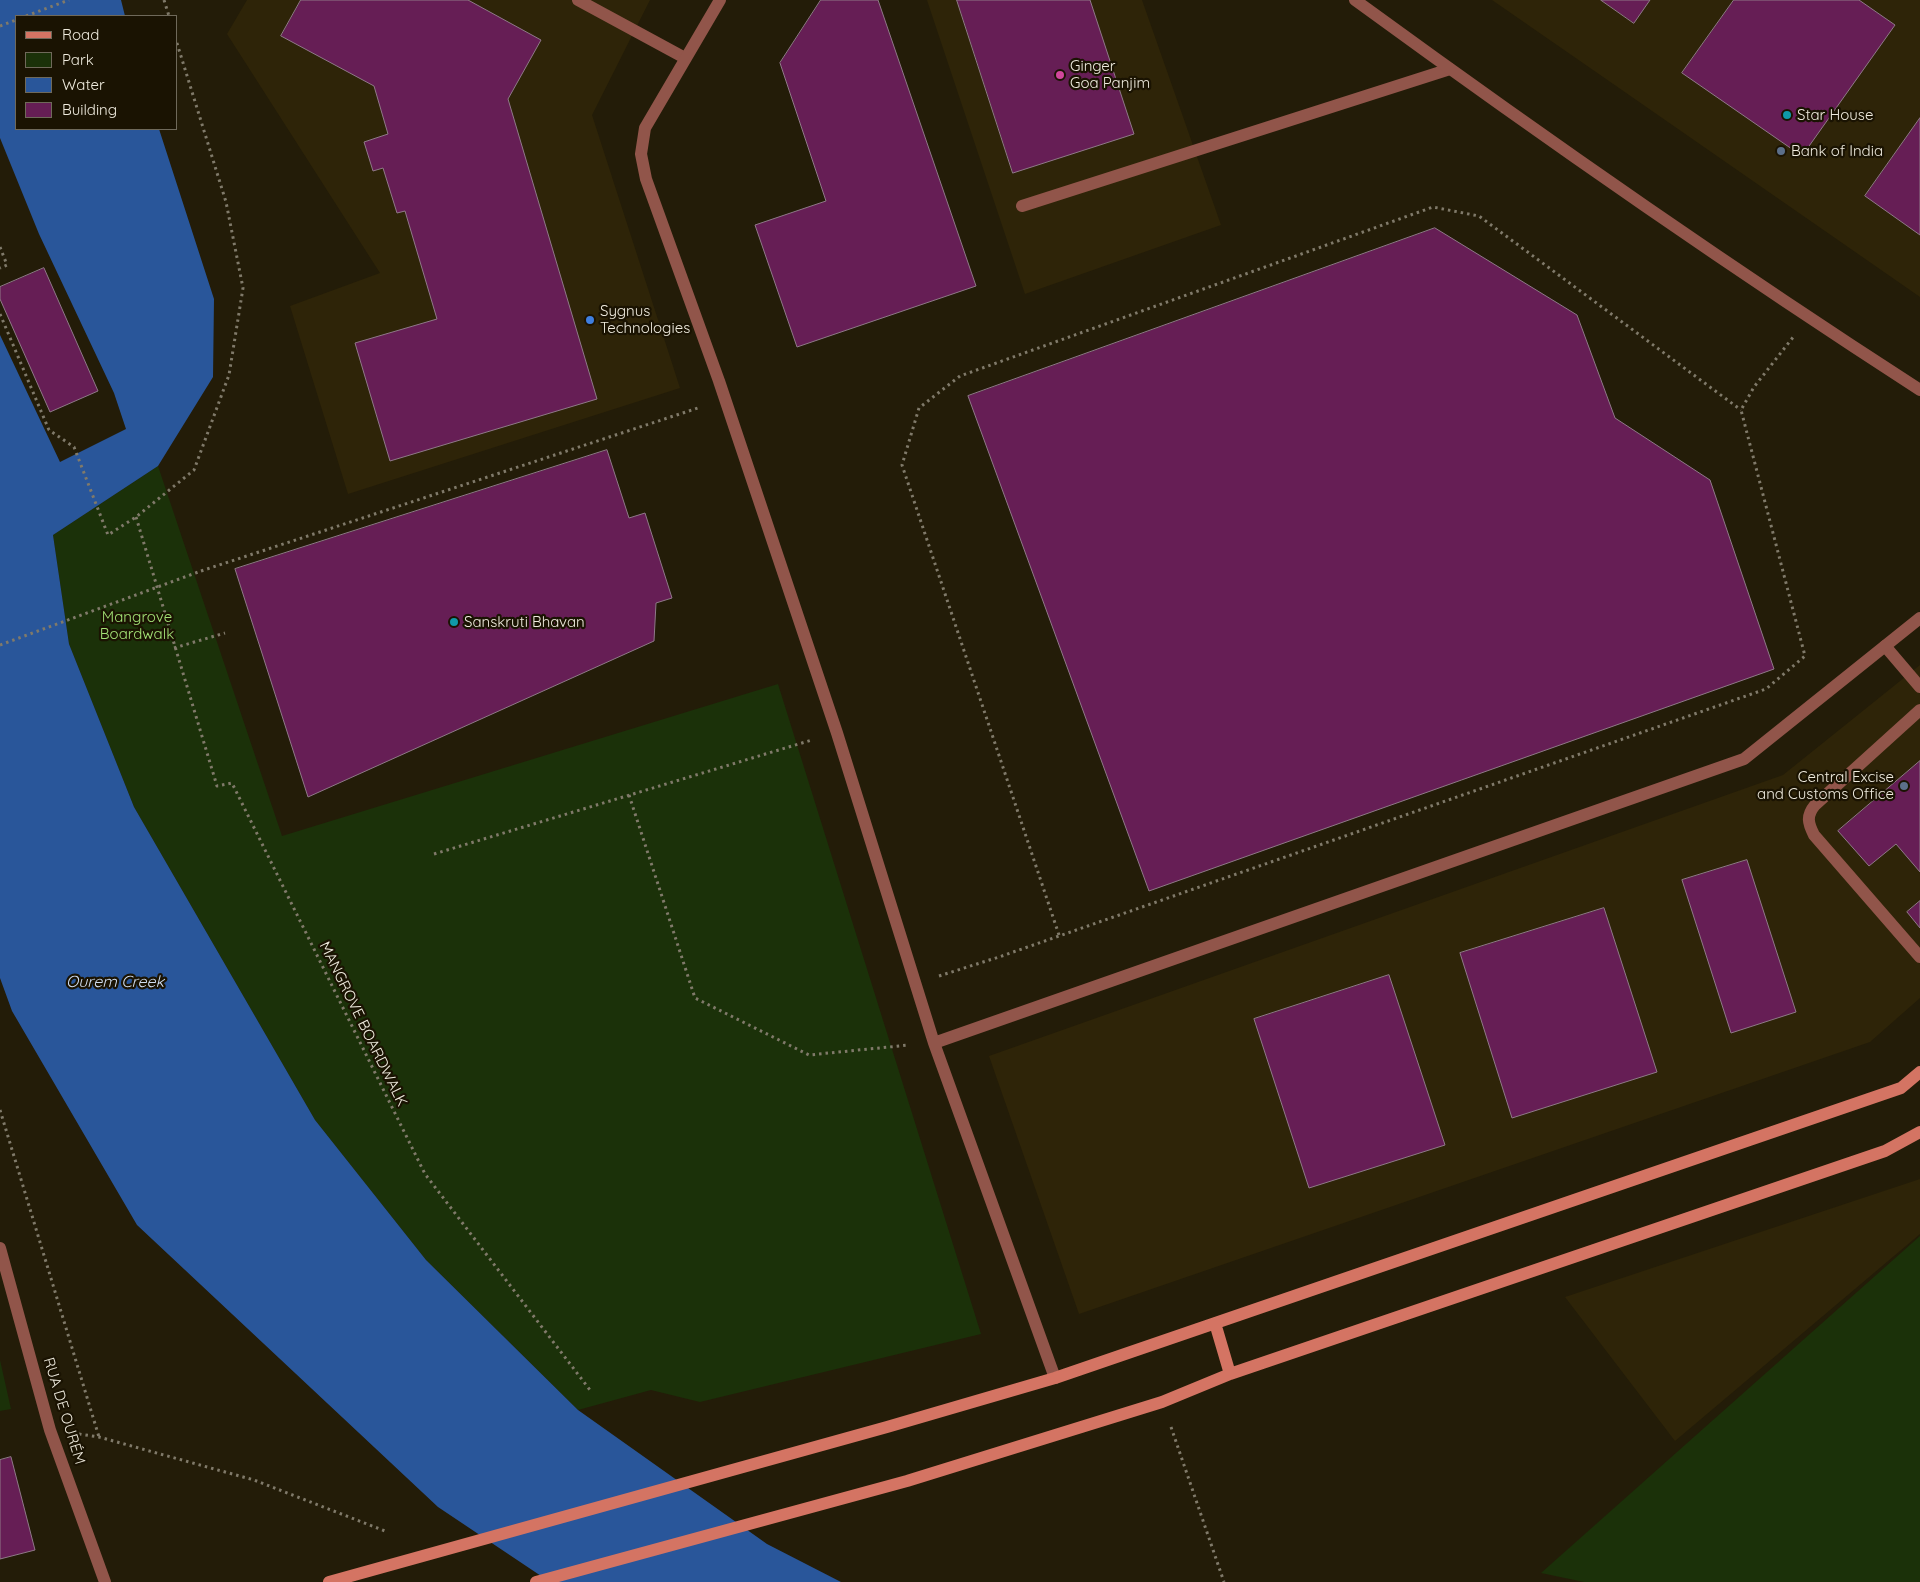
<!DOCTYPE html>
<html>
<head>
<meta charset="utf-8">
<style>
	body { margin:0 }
	#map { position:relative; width:1920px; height:1582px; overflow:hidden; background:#231c08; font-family:Quicksand,sans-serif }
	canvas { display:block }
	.legend { position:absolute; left:15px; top:15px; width:162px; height:115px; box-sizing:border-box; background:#1a1302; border:1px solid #6f695a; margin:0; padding:6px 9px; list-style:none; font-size:15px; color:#efebde }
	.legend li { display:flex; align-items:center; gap:10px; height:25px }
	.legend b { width:25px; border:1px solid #6f695a }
</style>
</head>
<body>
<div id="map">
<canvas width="1920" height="1582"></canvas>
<ul class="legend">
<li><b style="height:6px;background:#d47463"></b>Road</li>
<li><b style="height:14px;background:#1b3109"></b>Park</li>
<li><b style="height:14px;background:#29569a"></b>Water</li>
<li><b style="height:14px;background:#661e55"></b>Building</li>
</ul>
</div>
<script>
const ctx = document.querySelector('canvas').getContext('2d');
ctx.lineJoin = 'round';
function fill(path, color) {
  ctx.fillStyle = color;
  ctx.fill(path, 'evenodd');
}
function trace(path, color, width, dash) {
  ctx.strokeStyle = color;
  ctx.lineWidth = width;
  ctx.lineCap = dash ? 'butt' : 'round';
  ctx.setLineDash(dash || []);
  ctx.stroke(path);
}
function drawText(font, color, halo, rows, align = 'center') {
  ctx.font = font + ' Quicksand,sans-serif';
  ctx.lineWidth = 4.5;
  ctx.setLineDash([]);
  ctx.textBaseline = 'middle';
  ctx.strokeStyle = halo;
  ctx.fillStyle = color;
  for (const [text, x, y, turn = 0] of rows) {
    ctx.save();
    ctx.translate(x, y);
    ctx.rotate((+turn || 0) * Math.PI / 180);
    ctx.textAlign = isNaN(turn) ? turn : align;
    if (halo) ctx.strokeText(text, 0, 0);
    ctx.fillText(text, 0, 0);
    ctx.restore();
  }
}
const built = new Path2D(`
	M247,0H650L592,115L680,388L348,494L290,306L380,273L227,34Z
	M927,0H1142L1221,225L1025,294Z
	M1492,0H1920V297L1619,88Z
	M1920,665V998L1870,1042L1079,1314L989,1056L1783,775Z
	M1920,1179V1234L1675,1441L1565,1297Z`);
const green = new Path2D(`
	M158,466L282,836L778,684L981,1334L700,1402L651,1390L578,1410L426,1260L315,1120L134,807L69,644L53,535Z
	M1920,1236V1582H1584L1541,1573Z
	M0,1360L11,1409L0,1411Z`);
const water = new Path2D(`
	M0,0H121L125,16H16V129H159L214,299L213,377L158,466L53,535L69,644L134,807L315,1120L426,1260L578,1410L767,1544L841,1582H550L438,1507L137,1225L12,1011L0,978V335L60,462L126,429L114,393L39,234L0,138Z`);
const building = new Path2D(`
	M301,0H468L541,40L508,99L597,399L390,461L355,343L437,319L405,211L397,213L383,168L373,171L364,142L388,134L374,86L281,36Z
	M821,0H878L976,286L797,347L755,225L826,201L780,63Z
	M957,0H1090L1134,134L1013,173Z
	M1601,0H1650L1634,23Z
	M1734,0H1859L1895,25L1802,156L1682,73Z
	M1920,118V235L1865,196Z
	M1435,228L1577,315L1615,418L1710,480L1774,669L1149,891L968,396Z
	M44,268L98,391L50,412L0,299V287Z
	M607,450L629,518L645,513L672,598L656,603L654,641L308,797L235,569Z
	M1920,761V872L1896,844L1869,866L1838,831Z
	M1747,860L1796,1012L1731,1033L1682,880Z
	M1920,901V928L1907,912Z
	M1604,908L1657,1072L1512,1118L1460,953Z
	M1389,975L1445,1145L1309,1188L1254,1019Z
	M11,1457L35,1550L0,1559V1460Z`);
const path = new Path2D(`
	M164,0L169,16
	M26,16L69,0
	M0,26L16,20
	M0,247L7,265L0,268
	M0,314L49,430L74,447L108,535L136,517L194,470L229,375L243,288L226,202L176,40
	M136,517L217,786L232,783L425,1174L590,1390
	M201,571L701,407
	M174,648L225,633
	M629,795L695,998L809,1055L909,1045
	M434,854L812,740
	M1059,935L902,465L919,408L960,376L1433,207L1479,216L1741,410
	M939,976L999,957L1766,689L1805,656L1741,410L1754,387L1794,336
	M0,1110L99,1437
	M1171,1427L1224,1582
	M79,1434L99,1437L254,1480L385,1531`);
const service = new Path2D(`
	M578,0L685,58
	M1022,206L1450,69
	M1885,646L1920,687
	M1920,710L1815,805C1806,816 1808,823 1814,835L1920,957`);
const minor = new Path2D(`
	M720,0L645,128L641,154L646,179L719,381L837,733L934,1043L1055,1378
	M1355,0C1540,135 1728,266 1920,390
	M934,1043L1744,759L1920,618`);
const tertiary = new Path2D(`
	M0,1248L50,1430L105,1582`);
const secondary = new Path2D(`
	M1215,1323L1230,1374
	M329,1582L887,1427L1055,1378L1901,1088L1920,1072
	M536,1582L907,1481L1162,1402L1230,1374L1885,1151L1920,1132`);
const pathBridge = new Path2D(`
	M0,645L201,571`);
const markers = [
	[1060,75,5,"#d1479c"],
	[1787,115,5,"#0f9aa8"],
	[1781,151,5,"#5c6f8a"],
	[590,320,5,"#3f7fe0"],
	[454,622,5,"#0f9aa8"],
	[1904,786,5,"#5c6f8a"]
];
const poiNames = [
	["Ginger",1070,66],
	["Goa Panjim",1070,83],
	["Star House",1797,115],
	["Bank of India",1791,151],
	["Sygnus",600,311],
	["Technologies",600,328],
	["Sanskruti Bhavan",464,622],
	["Central Excise",1894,777,"right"],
	["and Customs Office",1894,794,"right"]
];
const parkNames = [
	["Mangrove",137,617],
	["Boardwalk",137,634]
];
const streetNames = [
	["MANGROVE BOARDWALK",363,1024,64],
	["RUA DE OURÉM",64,1411,73]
];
const waterNames = [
	["Ourem Creek",115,982]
];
fill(built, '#2e2408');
fill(green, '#1b3109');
fill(water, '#29569a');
fill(building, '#661e55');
trace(building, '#8f7988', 1);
trace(path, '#807a6a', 3, [2.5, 4]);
trace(service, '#91554a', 12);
trace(minor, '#91554a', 12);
trace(tertiary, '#91554a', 12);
trace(secondary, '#d47463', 12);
trace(pathBridge, '#807a6a', 3, [2.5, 4]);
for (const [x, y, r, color] of markers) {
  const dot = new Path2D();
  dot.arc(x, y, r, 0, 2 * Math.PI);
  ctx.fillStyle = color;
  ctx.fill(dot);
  trace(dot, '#1a1302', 2);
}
drawText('15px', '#efebde', '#1a1302', poiNames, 'left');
drawText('15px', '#a3e276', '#1a1302', parkNames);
drawText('15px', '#efebde', '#1a1302', streetNames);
drawText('italic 16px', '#d1def1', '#1a1302', waterNames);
</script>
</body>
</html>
